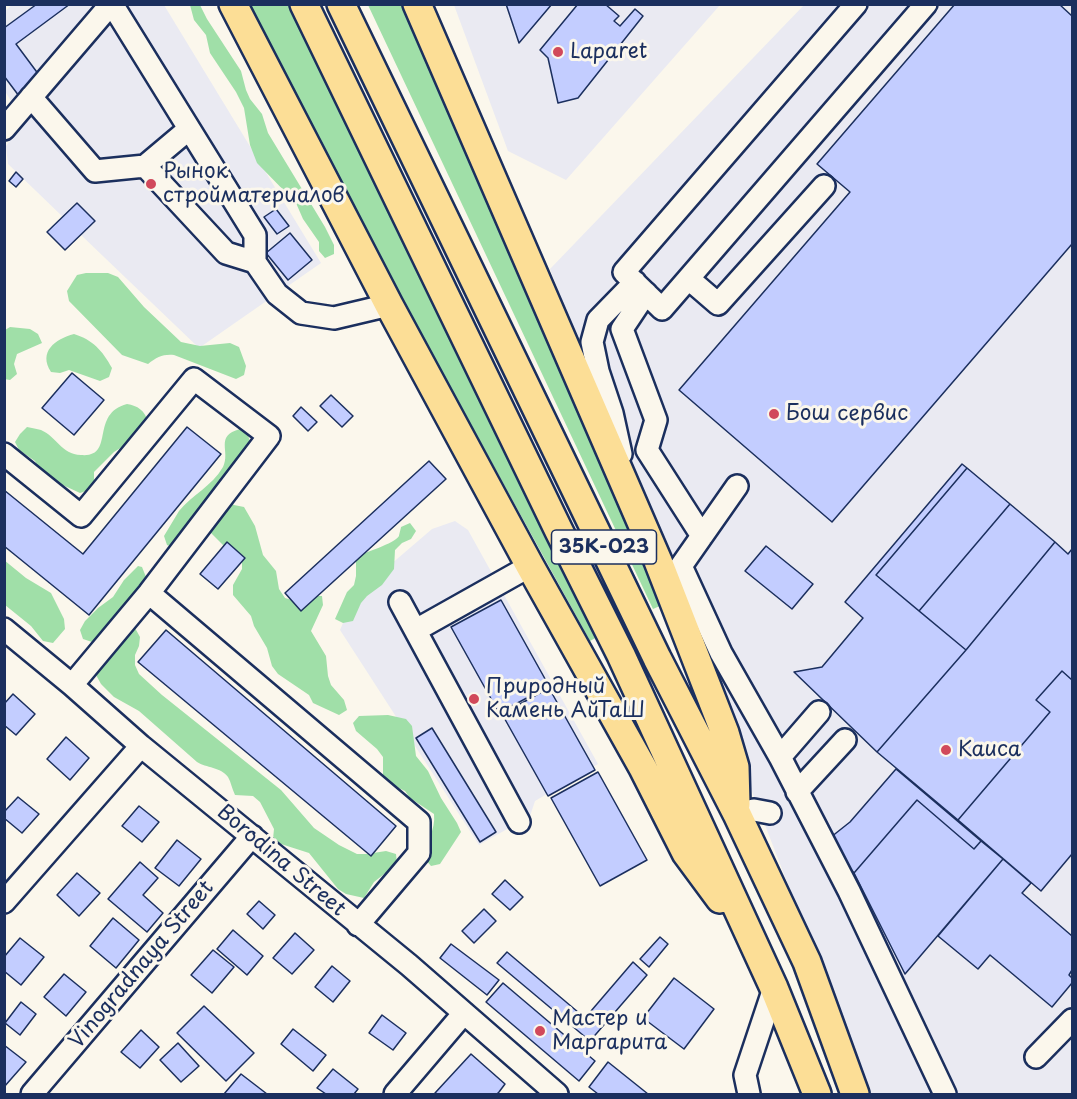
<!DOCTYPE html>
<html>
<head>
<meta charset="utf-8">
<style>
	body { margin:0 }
	#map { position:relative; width:1077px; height:1099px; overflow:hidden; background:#fbf7ec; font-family:"Playpen Sans",sans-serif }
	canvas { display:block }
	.frame { position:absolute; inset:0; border:6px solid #1b2f5e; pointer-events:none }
</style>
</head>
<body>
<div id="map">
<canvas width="1077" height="1099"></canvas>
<div class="frame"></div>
</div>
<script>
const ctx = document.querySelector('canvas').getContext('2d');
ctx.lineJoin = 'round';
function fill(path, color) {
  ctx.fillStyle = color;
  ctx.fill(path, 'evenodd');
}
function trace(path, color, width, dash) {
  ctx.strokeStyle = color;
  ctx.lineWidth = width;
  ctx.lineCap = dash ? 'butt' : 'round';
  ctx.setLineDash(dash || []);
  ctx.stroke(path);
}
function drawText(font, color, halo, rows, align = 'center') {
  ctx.font = font + ' "Playpen Sans",sans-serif';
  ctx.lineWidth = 6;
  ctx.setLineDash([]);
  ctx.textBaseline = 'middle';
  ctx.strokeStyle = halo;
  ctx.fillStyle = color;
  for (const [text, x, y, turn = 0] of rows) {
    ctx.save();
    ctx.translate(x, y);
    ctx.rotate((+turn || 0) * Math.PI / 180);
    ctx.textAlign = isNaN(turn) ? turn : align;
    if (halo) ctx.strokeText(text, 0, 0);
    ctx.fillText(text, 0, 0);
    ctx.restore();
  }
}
const built = new Path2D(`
	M13,4L164,5L321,263L199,348L81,235L95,221L78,204L63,217L8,164L6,146L23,121L5,91L4,12Z
	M454,5H720L566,180L508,151Z
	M804,5H1072V1094H869L550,269Z
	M455,521L468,530L598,764L535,801L530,816L479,845L340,630L355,595L432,529Z`);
const green = new Path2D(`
	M190,5H200L207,19L241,71L246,90L250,99L262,114L268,133L325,227L334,245V254L325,258L319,251V242L303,219L296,203L257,163L250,145L244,108L236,92L210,53L206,35L194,20Z
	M240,5H289L599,636L590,641Z
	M368,5H408L662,605L653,609Z
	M86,273H108L118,277L144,307L181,342L200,346L230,343L239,347L246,366L244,375L236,379L174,355C163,354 157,357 148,364L122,355L69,301L67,291L77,275Z
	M10,327L30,329L38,334L42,343L17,354L14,364L17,374L10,380L4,379L5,330Z
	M74,334C93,340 102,350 112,368L109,377L100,381L69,370L60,373L51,372C38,352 55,339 74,334Z
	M127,404C138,406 144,410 148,421L131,444L122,447L114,452L94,472V482L89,490L80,493L54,481L39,469L35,461L19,450L15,442L20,434L27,427C32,428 37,429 41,430C57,437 61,454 81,455C116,458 89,414 127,404Z
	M240,429L248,435L251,445L226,500L234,505L244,507L255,526L263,555L276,571L279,589L285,598L295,601L312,596H322L323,605L311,631L326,656L328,676L331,685L344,700L347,710L339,715L313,703L309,695L278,674L272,666L267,648L254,626L251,616L233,595V585L242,569V555L235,549L225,547L209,531L175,548L167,545L164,536C169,528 174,519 179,511C192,495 212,486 223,467C231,451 214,436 240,429Z
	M410,523L416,531L411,539L402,543L395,550L394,569L382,585L367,596L361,603L353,621L343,623L335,619L347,592L354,585L356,576V557C365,552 394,544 399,536C399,535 401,528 401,527Z
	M4,560L26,578L51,593L64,619L65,629L53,643L43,641L31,626L5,605Z
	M138,566L142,567L146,577L120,617L111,620L106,629L92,642L83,639L80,630L85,621L98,608L113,597L124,580Z
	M126,626L135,628L140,637L139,646L135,655V665L139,674L162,695L281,790L314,828L339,845L357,854H367L386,851L396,854L397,864L374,882L364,898L346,894L338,889L309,853L281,844L273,839L274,829L260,802L253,796L235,795C232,789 231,782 228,777C221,767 206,768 197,762L139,711L114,697L101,684L96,675L98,666Z
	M388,715L406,719L412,726L416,756L428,771L441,798L457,823L461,832L440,864L431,866L425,859C425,843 436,830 434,814L410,798L405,791L388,783L383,776V757L377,749L356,731L353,723L359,716Z`);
const building = new Path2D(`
	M37,4H70L16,44L42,79L19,96L4,76V28Z
	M506,4H552L519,43Z
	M578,4H605L619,16L614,21L620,26L635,9L643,16L578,98L558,103L548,58L540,50Z
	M955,4H1059L1072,16V244L832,522L679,390L850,192L817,164Z
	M16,172L23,179L16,187L9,181Z
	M77,203L95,221L65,250L47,232Z
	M276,209L289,226L277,234L264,217Z
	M290,233L312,260L288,280L266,253Z
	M72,373L104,400L74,435L42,408Z
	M331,395L353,416L342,427L320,406Z
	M301,407L317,422L308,431L293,416Z
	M187,427L221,454L89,615L4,546V490L83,554Z
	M429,461L446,479L301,611L285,593Z
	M962,464L967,468L876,575L966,650L877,752L794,672L822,667L863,618L845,602Z
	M967,468L1010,504L919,611L876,575Z
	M1010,504L1055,542L966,650L919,611Z
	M227,542L245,558L218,589L200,574Z
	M1055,542L1068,554L1072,549V680L1062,671L1036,700L1050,712L958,820L877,752L966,650Z
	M766,546L813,584L792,609L745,571Z
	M501,600L549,686L499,713L451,627Z
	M166,630L396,826L371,856L138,662Z
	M1062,671L1072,680V854L1041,891L958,820L1050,712L1036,700Z
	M549,688L595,770L548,796L502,714Z
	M13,694L35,714L16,735L4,725V704Z
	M432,728L496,832L480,842L416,738Z
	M66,737L89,758L70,780L47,759Z
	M896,769L981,841L974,849L917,800L854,873L826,841L850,822Z
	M598,772L647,860L600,886L551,798Z
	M18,797L39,814L22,833L4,818V812Z
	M917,800L974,849L981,841L1003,859L905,974L854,873Z
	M139,806L159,822L142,842L122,826Z
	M177,840L201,859L179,886L155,868Z
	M1003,859L1031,883L1022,893L1072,936V970L1069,975L1072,978V983L1052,1007L990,955L978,969L938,936Z
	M140,862L158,878L143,895L163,913L147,932L108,899Z
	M77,873L100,893L79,916L57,895Z
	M505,880L523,897L510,910L492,894Z
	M259,901L275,915L263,929L247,914Z
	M484,909L496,921L474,943L462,931Z
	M113,918L139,940L116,968L90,946Z
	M233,930L263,956L247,975L217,949Z
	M295,933L314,950L292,974L273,958Z
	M660,937L668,944L649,967L640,959Z
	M20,938L44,957L21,985L4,971V957Z
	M451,944L499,980L487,995L440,958Z
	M213,950L234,967L212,993L191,975Z
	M507,952L585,1018L633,962L647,975L590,1041L497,963Z
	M332,966L350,981L333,1002L315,987Z
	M64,974L86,992L66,1016L44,997Z
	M674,978L714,1009L684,1049L643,1018Z
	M503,983L595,1061L579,1081L486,1002Z
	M21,1002L36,1014L20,1035L5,1023Z
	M204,1006L254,1053L226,1081L177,1033Z
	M382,1015L406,1033L393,1050L369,1033Z
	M293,1029L326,1055L313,1071L281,1044Z
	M141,1030L159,1047L140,1068L121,1052Z
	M178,1043L199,1066L181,1082L160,1060Z
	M4,1045L26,1062L4,1087Z
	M471,1054L505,1084L499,1092L497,1094H437L435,1093Z
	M608,1062L648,1094H598L589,1087Z
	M333,1069L358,1089L354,1094H326L317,1088Z
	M241,1074L267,1094H224Z`);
const minor = new Path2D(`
	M112,4L255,235V262L277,294L301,313L334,318L389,305
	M856,4L624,272L662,309L926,4
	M31,97L95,171L145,166L226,253L255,262
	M4,129L111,4
	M145,166L189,129
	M689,279L718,304L824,186
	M646,293L622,329L656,420L647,450L702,536
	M4,454L81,516L194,379L269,436L149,593L72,685
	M621,454L612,413L598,371L592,342L598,320L635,282
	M681,566L721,653L780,757L849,891L945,1094
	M674,576L737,486
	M149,593L419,822V853L358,925
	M400,602L519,822
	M4,629L72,685L141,746L409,965L557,1094
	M416,630L530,566
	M780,757L819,712
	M797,792L845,740
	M737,814L754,810L770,813
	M4,902L141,746
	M1036,1057L1072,1020
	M32,1094L252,836
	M395,1094L464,1013
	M749,1094L745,1075L774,988`);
const major = new Path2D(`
	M233,4L389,305L530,566L643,768L686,853L720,899
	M304,4L559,531L621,655L774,988L817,1094
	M341,4L657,658L737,814L807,962L855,1094
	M417,4L658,561L725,733L735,767L736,804`);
const markers = [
	[558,52,6,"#d1495b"],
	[151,184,6,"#d1495b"],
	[774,414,6,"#d1495b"],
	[474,699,6,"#d1495b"],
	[946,750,6,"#d1495b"],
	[540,1031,6,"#d1495b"]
];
const shields = [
	[604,547,105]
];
const shieldNames = [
	["35К-023",604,547]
];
const poiNames = [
	["Laparet",570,52],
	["Рынок",163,172],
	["стройматериалов",163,196],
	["Бош сервис",786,414],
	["Природный",486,687],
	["Камень АйТаШ",486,711],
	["Каиса",958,750],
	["Мастер и",552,1019],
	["Маргарита",552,1043]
];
const streetNames = [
	["Borodina Street",281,861,40],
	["Vinogradnaya Street",142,965,-50]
];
fill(built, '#eaeaf2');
fill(green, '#a0dfa8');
fill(building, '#c3cdff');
trace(building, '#1b2f5e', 1.5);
trace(minor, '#1b2f5e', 26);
trace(major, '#1b2f5e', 32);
trace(minor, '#fbf7ec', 21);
trace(major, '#fcde96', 27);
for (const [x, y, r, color] of markers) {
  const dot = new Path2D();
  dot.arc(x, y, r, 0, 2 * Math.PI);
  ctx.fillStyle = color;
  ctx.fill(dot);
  trace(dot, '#fbf7ec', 2);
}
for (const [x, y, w] of shields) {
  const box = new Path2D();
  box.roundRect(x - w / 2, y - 17, w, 34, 4.5);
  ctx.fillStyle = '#fbf7ec';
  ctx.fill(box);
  trace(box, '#1b2f5e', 1.5);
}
drawText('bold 20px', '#1b2f5e', null, shieldNames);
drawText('21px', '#1b2f5e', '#fbf7ec', poiNames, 'left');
drawText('21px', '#1b2f5e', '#fbf7ec', streetNames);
</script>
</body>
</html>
